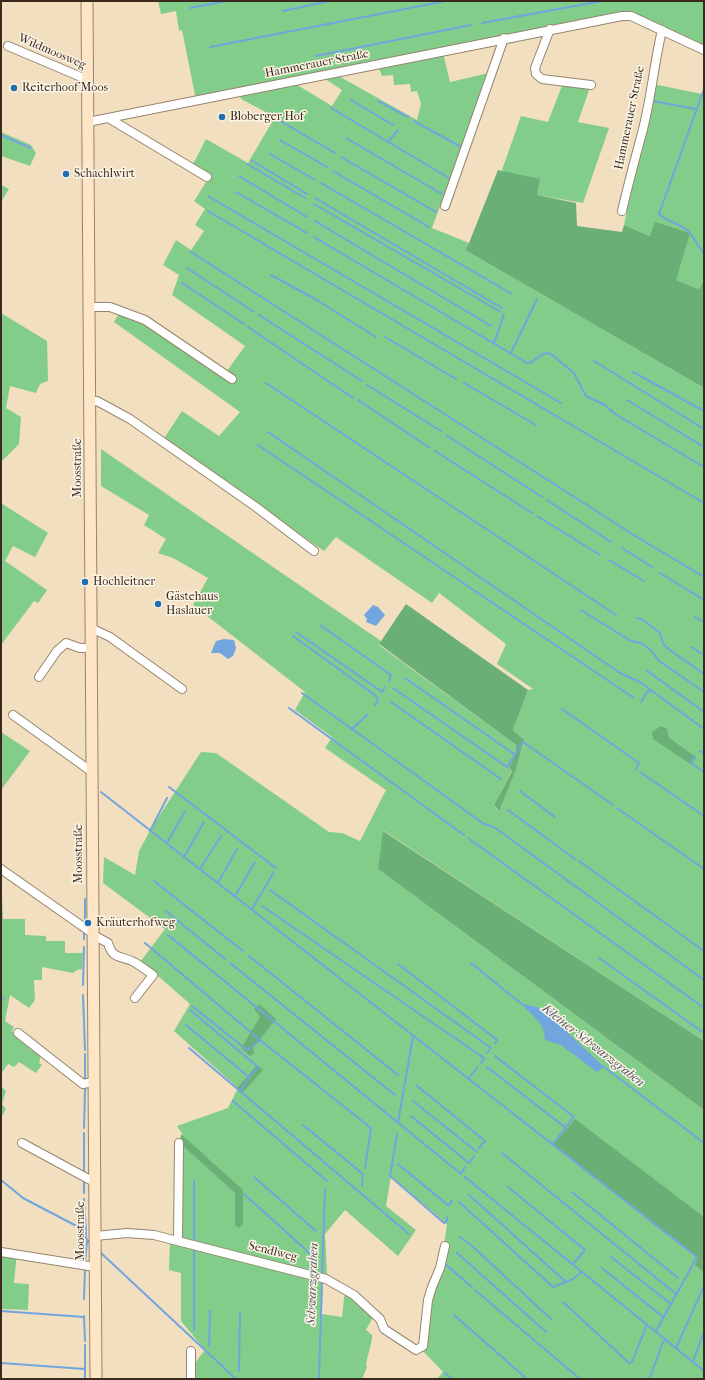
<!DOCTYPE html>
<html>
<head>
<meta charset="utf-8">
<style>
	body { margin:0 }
	#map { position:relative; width:705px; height:1380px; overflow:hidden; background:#f2dfbf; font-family:"IM FELL French Canon",serif }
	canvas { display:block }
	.frame { position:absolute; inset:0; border:2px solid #3b2a1e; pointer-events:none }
</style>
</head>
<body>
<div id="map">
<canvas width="705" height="1380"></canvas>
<div class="frame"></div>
</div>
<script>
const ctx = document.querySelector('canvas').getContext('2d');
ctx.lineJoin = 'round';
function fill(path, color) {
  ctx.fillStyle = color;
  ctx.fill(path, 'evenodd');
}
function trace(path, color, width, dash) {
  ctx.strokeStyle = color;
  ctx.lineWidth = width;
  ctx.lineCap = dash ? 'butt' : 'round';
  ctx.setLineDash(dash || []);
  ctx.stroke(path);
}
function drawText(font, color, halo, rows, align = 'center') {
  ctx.font = font + ' "IM FELL French Canon",serif';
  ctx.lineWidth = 3;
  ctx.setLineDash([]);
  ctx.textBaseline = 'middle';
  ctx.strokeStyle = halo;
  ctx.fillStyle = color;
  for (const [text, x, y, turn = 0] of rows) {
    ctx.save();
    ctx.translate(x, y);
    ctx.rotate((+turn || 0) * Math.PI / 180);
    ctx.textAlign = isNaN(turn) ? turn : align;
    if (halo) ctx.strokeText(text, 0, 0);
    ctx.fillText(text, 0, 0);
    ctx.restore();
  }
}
const green = new Path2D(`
	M158,1H704V47L630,12L196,100L182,30L179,31L176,11L161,14Z
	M443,53L450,82L489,73L432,228L469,243L465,250L704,388V1041L384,831L378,869L704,1110V1379H437L443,1372L423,1351L424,1325L444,1245L447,1224L391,1176L386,1206L416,1230L398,1256L345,1210L325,1234L327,1275L323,1281L322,1314L342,1317L345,1290L374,1315L366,1330L372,1335V1339L366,1364L367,1367L362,1379H195V1363L205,1350L181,1321V1273L169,1270L170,1240L181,1237L183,1135L177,1126L228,1108L238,1088L174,1031L190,1004L141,961L165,929L103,883L104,857L135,875L139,851L152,827L201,752L216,753L329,832L342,833L360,841L386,790L325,748L332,737L295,710L305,692L193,605L208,578L173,558L158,553L166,539L144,525L149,515L101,486V449L381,641L379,645L516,745L515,756L509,767L512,770L494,805L498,811L516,770L524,741L513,730L528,690L533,689L497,664L506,644L439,593L432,603L336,537L324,551L163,440L182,411L219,436L240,412L114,322L120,312L144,322L224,375L245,346L172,295L179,275L163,265L176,240L191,250L204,231L195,225L205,209L194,201L210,176L192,166L206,139L248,163L275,117L241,99L240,94L294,83L332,106L342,90L322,77L335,74L417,120L421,104L417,91L411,92L410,84L394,85L393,75L382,76L378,66Z
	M563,83L587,87L589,90L578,122L609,128L583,203L537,195L502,170L521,116L548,122Z
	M653,84L702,94L704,89V280L699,289L676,280L650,236L624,225Z
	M1,132L31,145L36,153L30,166L1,156Z
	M1,185L9,189L1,202Z
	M1,313L47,341L48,381L40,384L36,393L10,386L6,408L21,417L19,444L3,460H1Z
	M1,503L48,533L35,557L13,546L5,561L47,590L38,603L34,601L1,645Z
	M1,732L30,751L1,790Z
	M1,873L3,919H25V935L46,936V941H65V953H83L82,969L77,970L73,973L42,967V980H34L35,1000L29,1008L10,995L5,1021L14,1027L12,1031L41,1055L39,1063L42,1065L36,1073L19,1062L14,1067L8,1064L1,1074Z
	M1,1086L6,1091L2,1104L6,1109L1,1118Z
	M1,1249L17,1253L14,1283L29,1284L28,1310L1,1309Z`);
const forest = new Path2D(`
	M498,170L540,179L537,195L576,203L577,226L622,232L624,225L650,236L655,222L690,233L676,280L699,289L704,280V388L465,250L469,243Z
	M406,604L528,690L513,730L524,740L516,770L499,811L494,805L512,771L509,767L515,756L516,745L379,644Z
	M661,726L667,729L669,738L696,757L692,765L653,739L652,732Z
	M383,831L704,1041V1110L378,869Z
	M259,1004L276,1019L253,1048L254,1053L250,1056L241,1048L260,1017L254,1009Z
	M257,1065L263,1070L242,1093L237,1088Z
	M575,1119L704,1217V1272L695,1265L698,1257L553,1145Z
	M181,1134L243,1190V1224L239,1228L235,1225V1193L180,1143Z`);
const water = new Path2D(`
	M373,605L378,607L385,615L376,626L366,622L367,619L364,615Z
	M224,639L234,640L236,648L233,656L228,659L220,653H211L216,641Z
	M520,1003L540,1008L550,1007L568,1026L569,1034L605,1068H602L597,1072L561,1045L545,1040C545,1023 532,1015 520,1003Z`);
const stream = new Path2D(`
	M190,8L226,1
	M283,11L329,1
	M482,23L602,1
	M210,47L446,1
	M316,56L471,25
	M704,89L659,214C667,222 679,223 687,230C694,236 697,246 704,253
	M351,100L393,125
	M378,101L408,117
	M652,101L696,109
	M331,108L449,178
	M277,119L335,153
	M414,121L461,147
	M1,135L31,148
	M346,138L442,194
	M280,140L327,167
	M388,142L398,130
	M270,154L315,180
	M341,157L436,212
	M251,160L307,194
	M247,164L305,198
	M333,171L429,227
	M239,176L307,217
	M321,183L512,294
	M236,192L307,233
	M208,196L561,403
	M315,198L502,308
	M314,204L499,311
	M208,211L704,503
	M315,221L491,326
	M314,237L527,363C537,363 540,350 551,354L574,373L586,396L605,405L615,414L704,467
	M191,252L637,537L704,577
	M187,268L254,312
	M271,275L315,299L376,337
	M182,283L244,324
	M259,315L362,381
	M248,327L353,398
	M385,337L456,379
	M494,343L504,314
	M511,353L537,299
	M594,361L704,429
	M633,372L704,411
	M266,383L616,615
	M464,383L536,425
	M367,385L441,431
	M358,400L430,448
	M627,400L704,447
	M268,432L620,673L640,682L704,729
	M446,435L542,497
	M258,445L634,698
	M435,451L532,513
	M547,500L611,542
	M537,516L600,555
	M622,548L652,567
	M609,560L644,581
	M660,573L704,600
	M581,610L631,641L641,643L652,651L658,660L704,692
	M695,617L704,622
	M637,618L643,620L659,632L664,645L670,650L704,674
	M320,625L391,675L389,681
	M296,632L382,692L385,687
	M293,636L376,696L378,699L375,705
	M691,647L704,655
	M646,670L704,712
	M405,678L514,754
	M393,688L507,767L523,742L613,805
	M302,693L484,824L494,827L704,980
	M391,702L501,779
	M641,702L647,692L652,691
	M289,708L464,835
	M562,709L639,763L636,769
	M352,729L368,714
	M700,751L704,753
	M694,756L691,763L704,772
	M640,772L704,816
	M169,787L276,868
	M520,791L555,817
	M101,792L697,1257L656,1331
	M617,808L704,869
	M508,810L575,859
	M150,831L167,798
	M468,838L704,1008
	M167,843L185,811
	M184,857L204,822
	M579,861L704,951
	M200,869L221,836
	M154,881L243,951
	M218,883L237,849
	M270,890L491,1048
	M235,896L255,862
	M85,899V926
	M262,906L484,1058L481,1063
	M252,909L274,872
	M166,911L225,959
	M168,935L461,1174L465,1167
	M84,939V932
	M145,943L260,1040L371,1128L365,1168
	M249,956L398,1075
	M599,958L704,1033
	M230,963L395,1095
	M471,963L523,1005
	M398,964L497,1040L495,1043
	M83,985L84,947
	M83,995L85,1050
	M1,997L4,999
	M192,1006L247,1050L260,1040
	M190,1010L258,1067L249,1077
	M186,1025L249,1077L240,1092
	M189,1048L409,1234
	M487,1053L491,1048
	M85,1054V1081
	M495,1056L574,1117L552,1145
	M487,1067L566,1128
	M604,1067L704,1143
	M469,1078L477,1068
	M416,1085L485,1141L479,1148
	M233,1101L327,1181
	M413,1101L477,1152
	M411,1116L469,1163L474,1156
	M398,1123L413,1036
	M303,1125L363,1174L362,1186
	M84,1128L85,1089
	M84,1133V1174
	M397,1134L390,1176L444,1223L446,1222L448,1216
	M502,1153L676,1294
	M398,1164L449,1206L452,1200
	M254,1177L316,1231
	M465,1177L704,1371
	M1,1180L23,1198L86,1231V1238L90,1243
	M84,1182V1193
	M508,1187L585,1250L573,1264
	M572,1192L678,1278
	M244,1194L316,1259
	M469,1195L566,1282
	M84,1199L86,1231
	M459,1202L553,1287L573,1279L582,1272
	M460,1237L471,1245L552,1320
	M194,1243V1181
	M194,1249V1330
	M101,1253L236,1379
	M457,1253L546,1332
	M611,1257L671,1304
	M85,1263L87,1241
	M445,1264L472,1287
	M602,1268L663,1317
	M322,1276L325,1189
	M475,1290L580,1379
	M84,1299L85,1268
	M563,1302L629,1363L632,1362L647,1324
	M1,1311L84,1317
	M454,1315L527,1379
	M84,1316L85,1341
	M85,1345V1379
	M209,1346L210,1311
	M676,1348L703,1288
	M693,1362L704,1332
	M1,1363L85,1369
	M239,1371L240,1312
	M445,1373L452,1379
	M650,1377L663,1342L666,1340
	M319,1379L322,1280`);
const street = new Path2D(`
	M550,29L535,68L536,74L542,79L591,85
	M8,46L88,80
	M110,119L207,177
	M88,122L622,16H631L704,50
	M445,206L504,38
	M622,211C628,185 635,159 642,133C651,100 654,64 662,30
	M90,307H110L145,320L232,379
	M90,401H97L130,419L256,507L314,551
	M91,628L110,637L182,689
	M39,677L57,651L66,643L80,648H92
	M13,715L92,772
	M1,869L92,933
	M92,937H97L108,943C113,960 120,955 134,962C141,966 147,971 153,975L135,998
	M18,1033L83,1084L93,1082
	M22,1143L94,1182
	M95,1236L127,1233L154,1235L326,1279L354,1295L380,1319L384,1329L416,1350L423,1346L428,1300L432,1287L440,1268L445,1246
	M178,1240L179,1143
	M1,1252L95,1267
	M191,1379V1351`);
const secondary = new Path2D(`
	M87,1L96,1379`);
const markers = [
	[14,88,4,"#1f6fb2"],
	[222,117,4,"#1f6fb2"],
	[66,174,4,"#1f6fb2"],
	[85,582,4,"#1f6fb2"],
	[158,604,4,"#1f6fb2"],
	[88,923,4,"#1f6fb2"]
];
const streetNames = [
	["Wildmoosweg",52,52,23],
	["Hammerauer Straße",317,64,-11],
	["Hammerauer Straße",630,118,-78],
	["Moosstraße",78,468,-90],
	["Moosstraße",79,854,-90],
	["Moosstraße",81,1231,-90],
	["Sendlweg",273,1252,14]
];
const poiNames = [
	["Reiterhoof Moos",22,88],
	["Bloberger Hof",230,117],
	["Schachlwirt",74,174],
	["Hochleitner",93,582],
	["Gästehaus",166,597],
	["Haslauer",166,611],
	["Kräuterhofweg",96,923]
];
const waterNames = [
	["Kleiner Schwarzgraben",593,1046,38],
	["Schwarzgraben",313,1284,-88]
];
fill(green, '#83cd8a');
fill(forest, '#6ab076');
fill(water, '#71a5dd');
trace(stream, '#71a5dd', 2);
trace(street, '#96846e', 10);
trace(secondary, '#96846e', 13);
trace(street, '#fff', 8);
trace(secondary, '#fde5c5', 11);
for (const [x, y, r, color] of markers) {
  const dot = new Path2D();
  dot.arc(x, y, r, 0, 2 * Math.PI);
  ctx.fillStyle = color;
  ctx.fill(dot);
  trace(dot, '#fcf5e5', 1.5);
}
drawText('12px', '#3b2a1e', '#fcf5e5', streetNames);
drawText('12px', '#3b2a1e', '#fcf5e5', poiNames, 'left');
drawText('italic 13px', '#4e5561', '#fcf5e5', waterNames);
</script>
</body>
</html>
